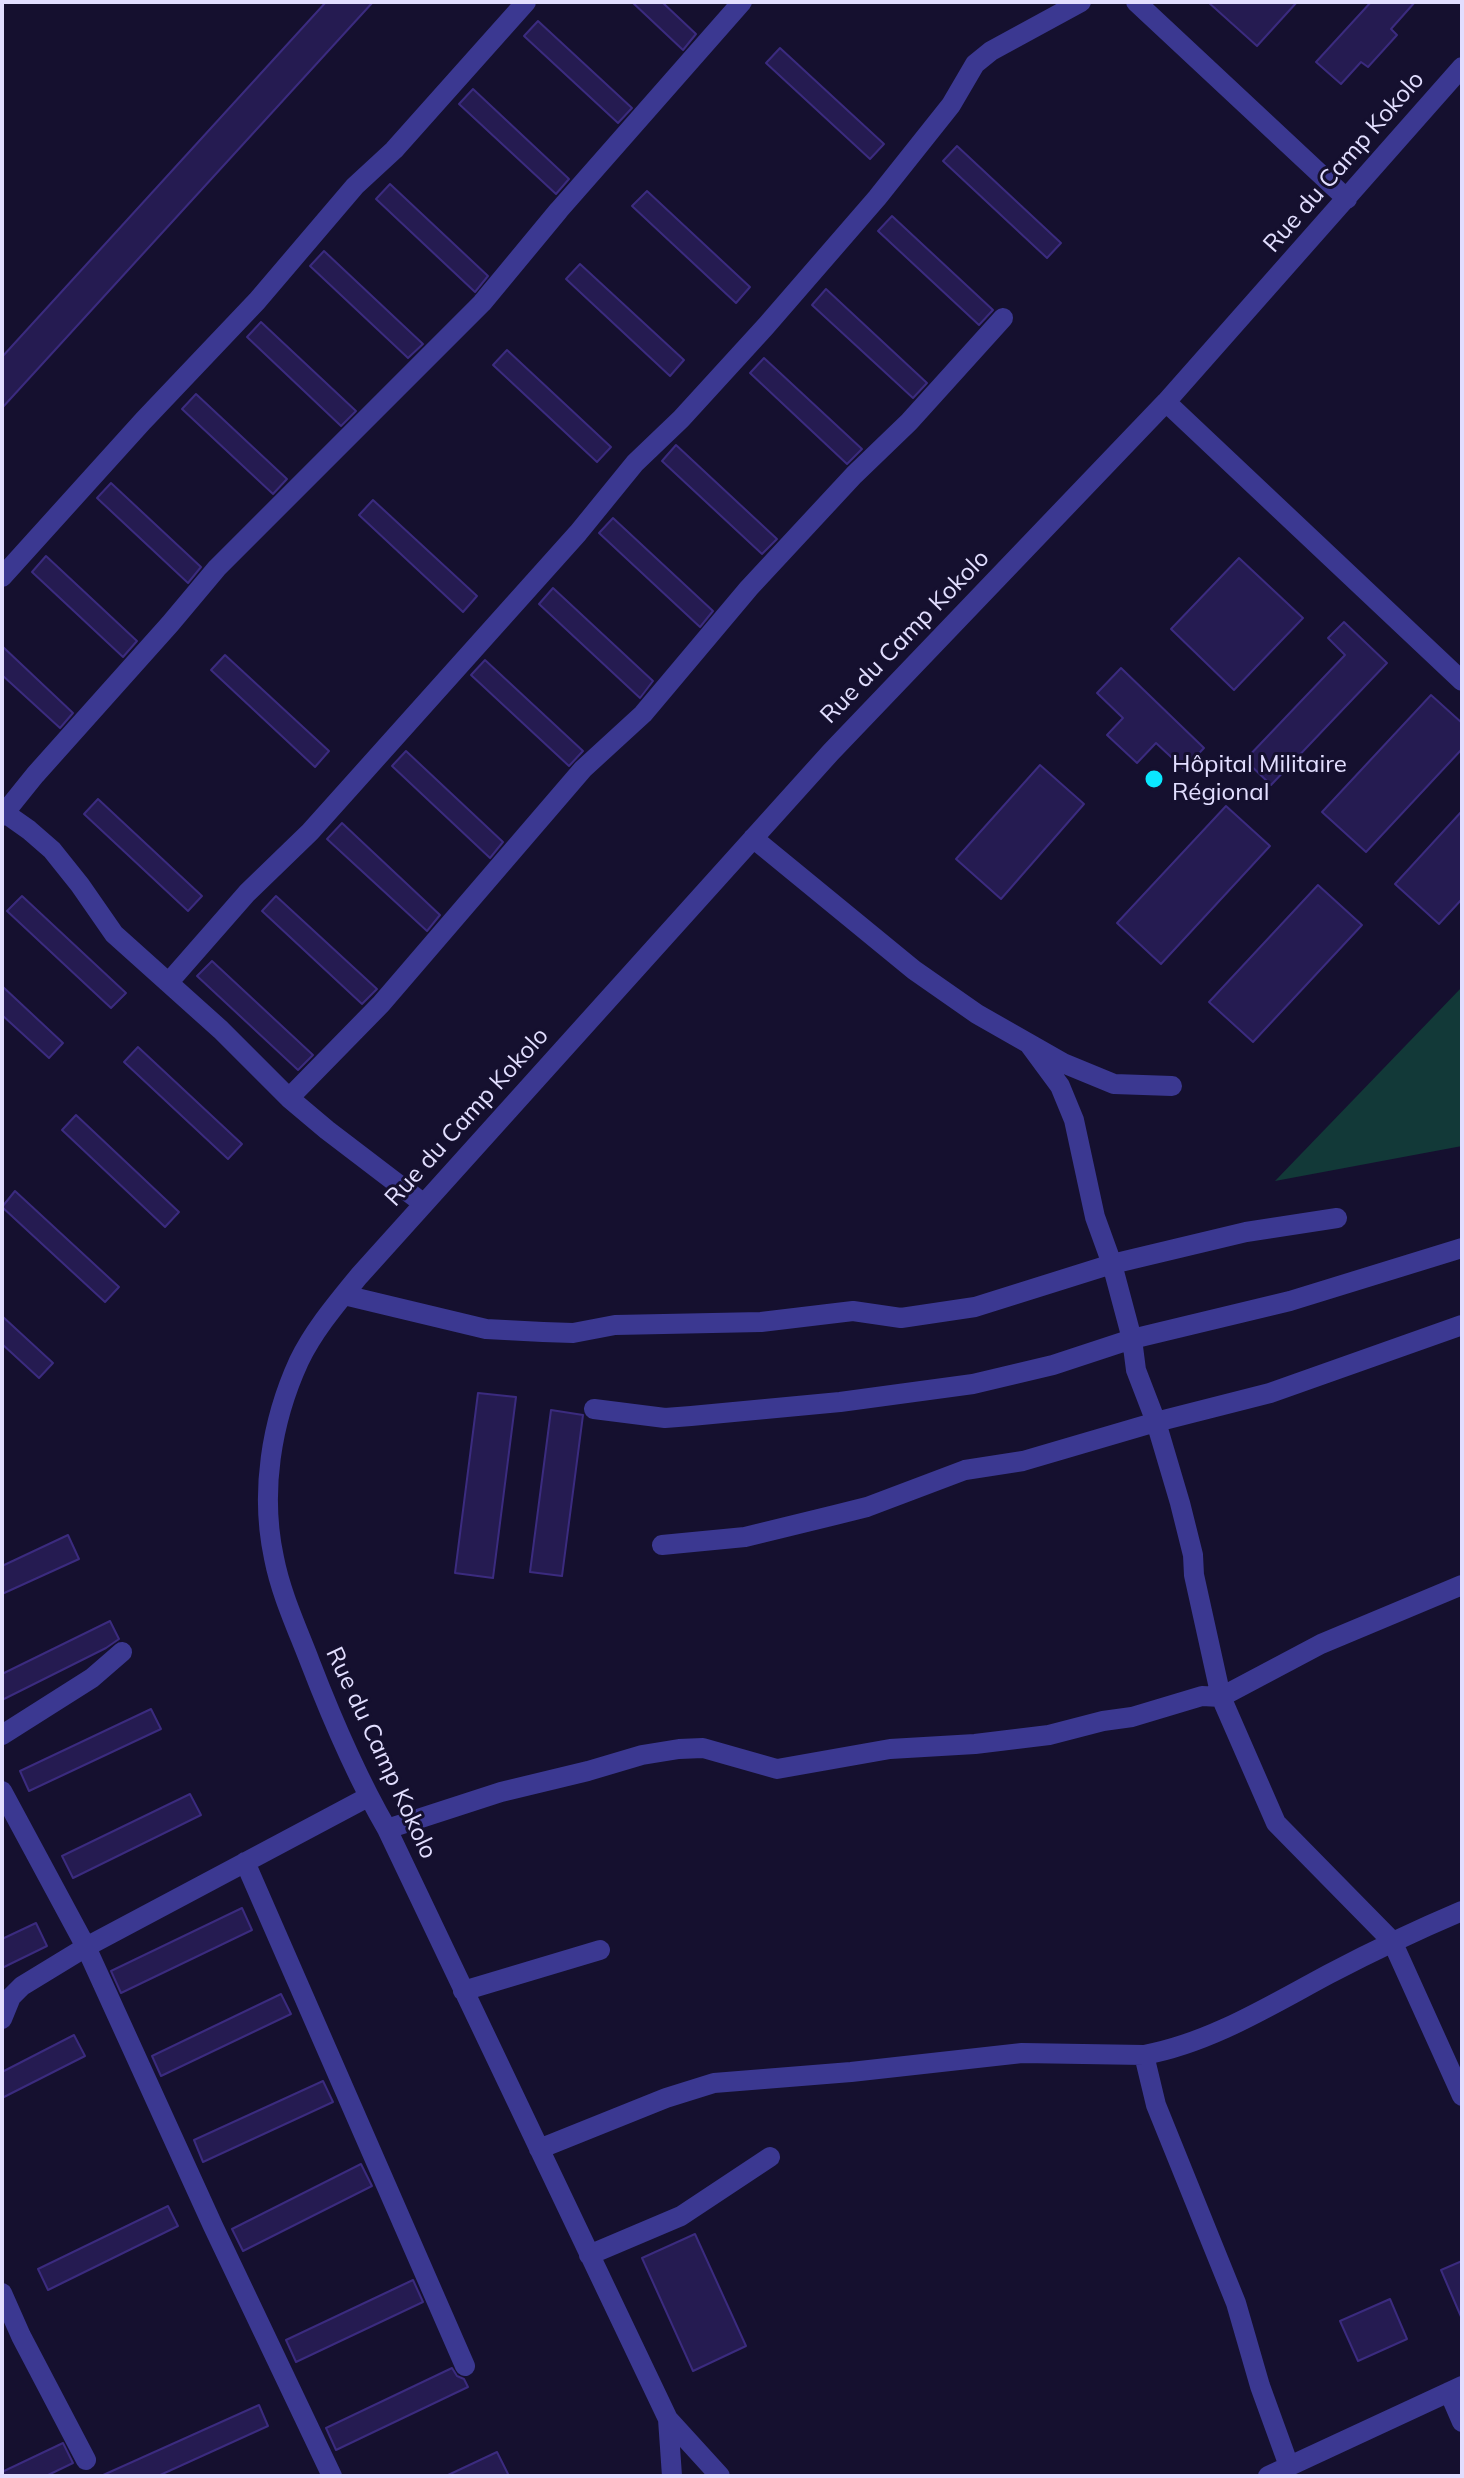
<!DOCTYPE html>
<html>
<head>
<meta charset="utf-8">
<style>
	body { margin:0 }
	#map { position:relative; width:1464px; height:2478px; overflow:hidden; background:#15102f; font-family:Mulish,sans-serif }
	canvas { display:block }
	.frame { position:absolute; inset:0; border:4px solid #e2deff; pointer-events:none }
</style>
</head>
<body>
<div id="map">
<canvas width="1464" height="2478"></canvas>
<div class="frame"></div>
</div>
<script>
const ctx = document.querySelector('canvas').getContext('2d');
ctx.lineJoin = 'round';
function fill(path, color) {
  ctx.fillStyle = color;
  ctx.fill(path, 'evenodd');
}
function trace(path, color, width, dash) {
  ctx.strokeStyle = color;
  ctx.lineWidth = width;
  ctx.lineCap = dash ? 'butt' : 'round';
  ctx.setLineDash(dash || []);
  ctx.stroke(path);
}
function drawText(font, color, halo, rows, align = 'center') {
  ctx.font = font + ' Mulish,sans-serif';
  ctx.lineWidth = 6;
  ctx.setLineDash([]);
  ctx.textBaseline = 'middle';
  ctx.strokeStyle = halo;
  ctx.fillStyle = color;
  for (const [text, x, y, turn = 0] of rows) {
    ctx.save();
    ctx.translate(x, y);
    ctx.rotate((+turn || 0) * Math.PI / 180);
    ctx.textAlign = isNaN(turn) ? turn : align;
    if (halo) ctx.strokeText(text, 0, 0);
    ctx.fillText(text, 0, 0);
    ctx.restore();
  }
}
const green = new Path2D(`
	M1462,987V1146L1275,1181Z`);
const building = new Path2D(`
	M326,2H373L2,408V357Z
	M632,2H662L696,34L683,50Z
	M1208,2H1297L1257,46Z
	M1371,2H1415L1391,29L1397,35L1368,67L1361,62L1341,84L1316,62Z
	M538,21L632,108L618,123L524,36Z
	M780,48L884,144L870,159L766,63Z
	M473,89L569,179L556,194L459,104Z
	M957,146L1061,243L1047,258L943,161Z
	M390,184L488,276L475,292L376,199Z
	M647,191L750,287L736,303L632,206Z
	M892,216L993,310L979,325L878,231Z
	M324,251L423,344L408,358L310,266Z
	M580,264L684,360L670,376L566,279Z
	M826,289L927,383L913,398L812,305Z
	M261,322L356,411L341,426L247,337Z
	M507,350L611,447L597,462L493,365Z
	M764,358L862,449L847,464L750,373Z
	M196,394L287,479L273,494L182,409Z
	M676,445L777,539L762,554L662,461Z
	M111,483L201,567L188,583L97,498Z
	M373,500L477,596L463,612L359,515Z
	M613,518L713,611L700,627L599,533Z
	M46,556L137,641L123,657L32,572Z
	M1239,558L1303,618L1234,690L1171,629Z
	M553,588L653,681L640,698L539,604Z
	M1344,622L1387,663L1271,785L1245,760L1345,655L1328,638Z
	M2,646L73,713L60,728L2,675Z
	M225,655L329,751L315,767L211,670Z
	M485,660L583,751L569,766L471,675Z
	M1121,668L1204,748L1184,769L1156,743L1137,763L1107,735L1123,718L1097,693Z
	M1431,695L1462,723V749L1366,852L1322,812Z
	M406,751L503,842L490,858L392,766Z
	M1040,765L1084,804L1001,899L956,859Z
	M98,799L202,896L188,911L84,814Z
	M1226,806L1270,846L1161,964L1117,923Z
	M1462,811V899L1439,924L1395,884Z
	M342,823L440,915L427,931L327,839Z
	M1318,885L1362,925L1253,1042L1209,1002Z
	M22,896L126,993L111,1008L7,911Z
	M276,896L377,989L362,1004L262,911Z
	M212,961L313,1055L298,1070L197,976Z
	M2,986L63,1043L49,1058L2,1015Z
	M138,1047L242,1144L228,1159L124,1062Z
	M76,1115L179,1212L165,1227L62,1130Z
	M15,1191L119,1287L105,1302L2,1207Z
	M2,1316L53,1363L39,1378L2,1344Z
	M478,1393L516,1397L493,1578L455,1573Z
	M551,1410L583,1415L562,1576L530,1572Z
	M68,1535L79,1559L2,1594V1566Z
	M110,1621L119,1639L106,1648L2,1700V1674Z
	M151,1709L161,1729L29,1791L20,1771Z
	M190,1794L201,1815L73,1878L62,1856Z
	M242,1908L252,1930L121,1993L111,1971Z
	M36,1923L47,1946L2,1968V1939Z
	M281,1994L291,2014L161,2076L152,2056Z
	M74,2035L85,2056L2,2098V2072Z
	M323,2081L333,2102L203,2162L194,2140Z
	M361,2164L372,2186L243,2251L232,2229Z
	M168,2206L178,2226L48,2290L38,2269Z
	M695,2234L746,2346L693,2371L642,2258Z
	M1462,2261V2319L1441,2270Z
	M413,2280L423,2302L296,2362L286,2340Z
	M1390,2299L1407,2339L1358,2361L1340,2321Z
	M452,2368L457,2376L464,2379L468,2387L336,2450L326,2428Z
	M259,2405L268,2426L158,2476H101Z
	M63,2443L73,2463L46,2476H2V2472Z
	M497,2452L509,2476H446Z`);
const minor = new Path2D(`
	M1136,2L1347,199
	M1166,402L1462,681
	M2,577L143,421L257,301L355,186L394,150L526,2
	M2,811L29,830L52,850L80,885L114,934L221,1030L289,1098L327,1130L424,1204
	M2,816L35,775L170,624L217,568L482,303L559,210L742,2
	M753,838L914,970L977,1014L1063,1063L1114,1084L1172,1086
	M169,982L247,893L310,832L578,533L635,463L681,419L766,326L877,198L951,105L975,64L991,51L1081,2
	M1029,1044L1060,1086L1074,1120L1095,1217L1112,1264L1132,1339L1136,1370L1156,1422L1180,1503L1193,1555L1194,1575L1221,1697L1276,1823L1392,1941L1462,2096
	M289,1098L381,1004L583,769L643,714L749,588L854,475L909,422L1003,318
	M344,1295L486,1329L543,1332L573,1333L615,1325L761,1322L853,1311L901,1318L975,1307L1112,1264L1246,1232L1337,1218
	M594,1409L665,1418L691,1416L840,1402L973,1384L1053,1365L1132,1339L1290,1301L1462,1248
	M662,1545L745,1537L835,1515L867,1507L965,1470L1023,1461L1156,1422L1270,1393L1462,1325
	M2,1735L92,1678L122,1652
	M2,1791L86,1947L213,2226L332,2476
	M387,1829L501,1792L588,1771L642,1755L679,1749L703,1748L777,1769L890,1749L975,1744L1049,1735L1103,1721L1132,1717L1202,1696L1221,1697L1321,1644L1462,1585
	M245,1862L465,2366
	M463,1991L600,1950
	M2,2019L11,1997L22,1986L86,1947L368,1797
	M1144,2055L1156,2105L1236,2303L1260,2386L1289,2466
	M539,2149L666,2098L714,2083L851,2072L1022,2053L1144,2055C1210,2043 1271,2005 1329,1974C1373,1951 1417,1930 1462,1911
	M589,2255L681,2216L770,2157
	M2,2293L21,2336L86,2460
	M1449,2392L1462,2422
	M668,2419L672,2476
	M720,2476L668,2419L387,1829C356,1776 332,1719 310,1662C297,1628 281,1594 274,1558C260,1493 271,1422 299,1361C314,1330 337,1303 359,1276L831,752L1166,402L1462,67
	M1268,2476L1462,2386`);
const markers = [
	[1154,779,10,"#0ae7ff"]
];
const streetNames = [
	["Rue du Camp Kokolo",1344,162,-49],
	["Rue du Camp Kokolo",905,637,-46],
	["Rue du Camp Kokolo",467,1117,-48],
	["Rue du Camp Kokolo",381,1753,65]
];
const poiNames = [
	["Hôpital Militaire",1172,765],
	["Régional",1172,793]
];
fill(green, '#123938');
fill(building, '#251b51');
trace(building, '#3b2b7f', 2);
trace(minor, '#3b3891', 20);
for (const [x, y, r, color] of markers) {
  const dot = new Path2D();
  dot.arc(x, y, r, 0, 2 * Math.PI);
  ctx.fillStyle = color;
  ctx.fill(dot);
  trace(dot, '#15102f', 3);
}
drawText('24px', '#e2deff', '#15102f', streetNames);
drawText('24px', '#e2deff', '#15102f', poiNames, 'left');
</script>
</body>
</html>
